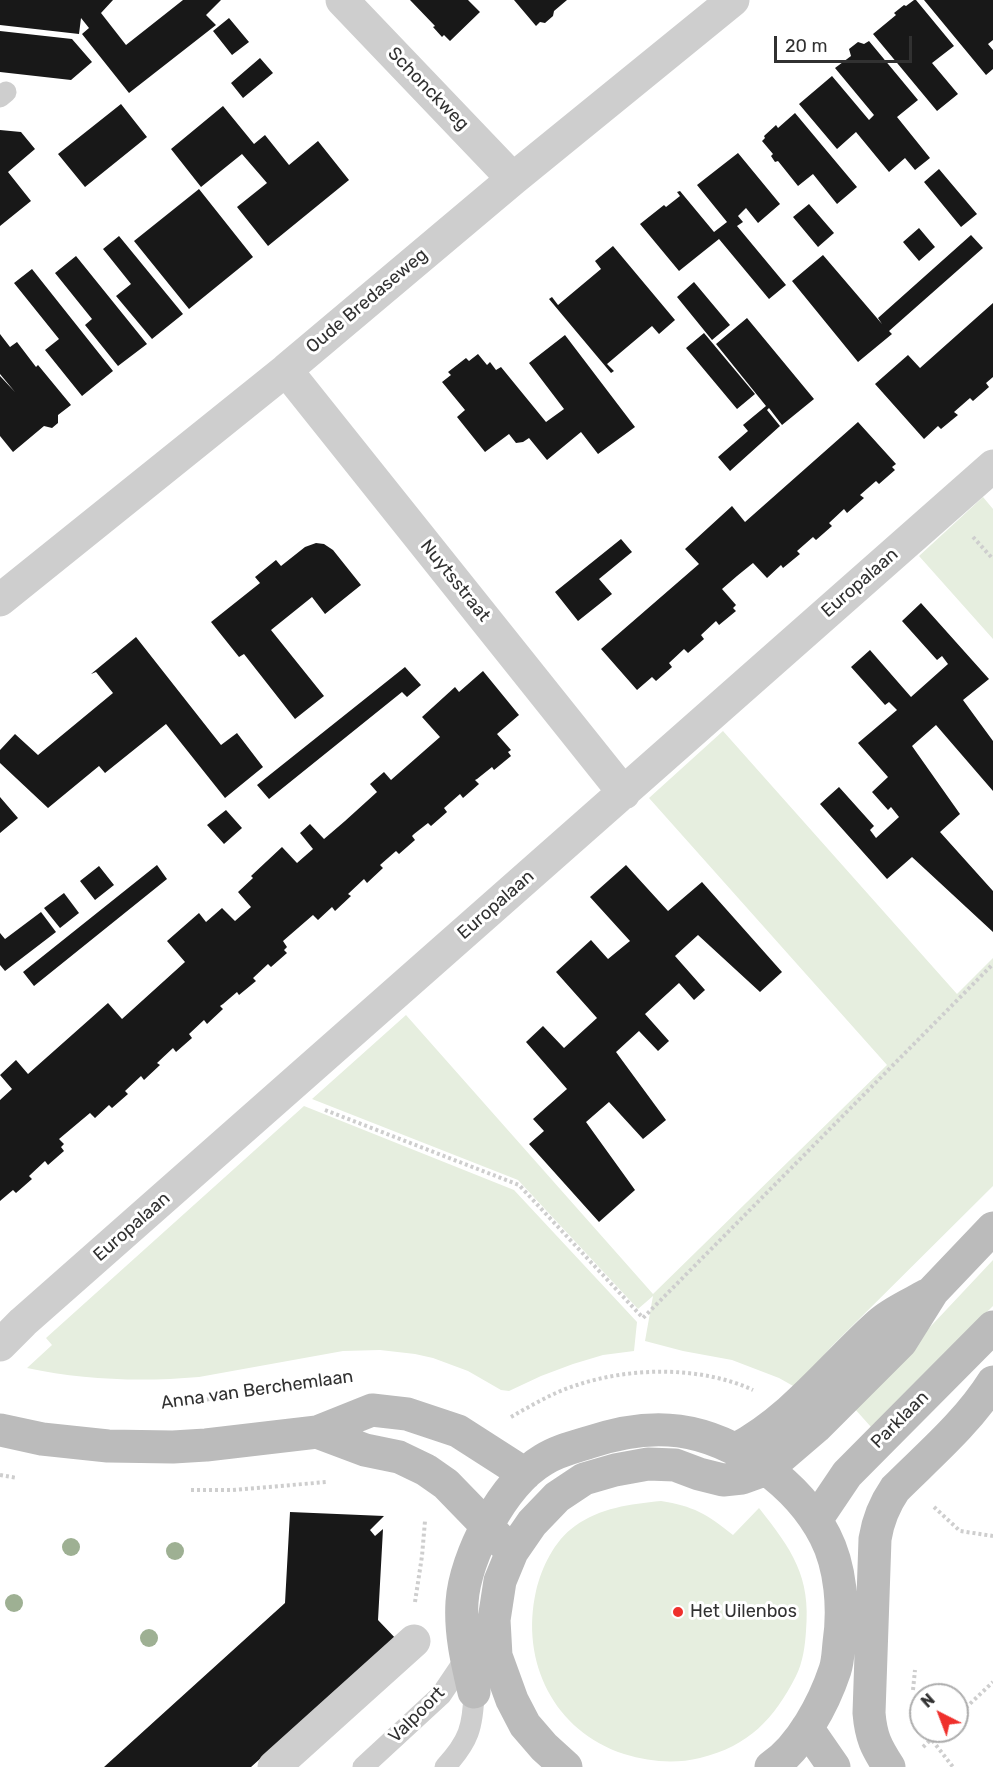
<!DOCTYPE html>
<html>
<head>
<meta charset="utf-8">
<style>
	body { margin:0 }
	#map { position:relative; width:993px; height:1767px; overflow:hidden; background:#fff; font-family:Rubik,sans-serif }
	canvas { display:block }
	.north { position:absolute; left:909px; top:1683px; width:60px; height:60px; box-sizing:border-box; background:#fff; border:2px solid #adadad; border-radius:50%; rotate:318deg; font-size:16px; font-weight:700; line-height:24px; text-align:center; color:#313131 }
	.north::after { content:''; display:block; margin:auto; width:21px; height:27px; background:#ef302c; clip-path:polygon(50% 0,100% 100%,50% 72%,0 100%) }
	.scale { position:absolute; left:774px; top:36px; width:138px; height:27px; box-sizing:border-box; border:3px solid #313131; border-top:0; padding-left:8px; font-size:18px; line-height:21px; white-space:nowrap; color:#313131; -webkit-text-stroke:4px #fff; paint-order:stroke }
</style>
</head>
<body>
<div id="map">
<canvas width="993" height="1767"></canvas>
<div class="north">N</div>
<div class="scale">20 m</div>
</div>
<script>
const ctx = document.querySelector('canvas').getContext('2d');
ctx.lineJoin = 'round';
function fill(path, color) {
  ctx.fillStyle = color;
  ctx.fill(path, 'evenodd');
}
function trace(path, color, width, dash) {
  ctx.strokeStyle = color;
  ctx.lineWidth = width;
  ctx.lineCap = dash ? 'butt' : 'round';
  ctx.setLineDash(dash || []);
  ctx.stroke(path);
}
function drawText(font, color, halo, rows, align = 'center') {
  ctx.font = font + ' Rubik,sans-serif';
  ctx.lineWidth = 6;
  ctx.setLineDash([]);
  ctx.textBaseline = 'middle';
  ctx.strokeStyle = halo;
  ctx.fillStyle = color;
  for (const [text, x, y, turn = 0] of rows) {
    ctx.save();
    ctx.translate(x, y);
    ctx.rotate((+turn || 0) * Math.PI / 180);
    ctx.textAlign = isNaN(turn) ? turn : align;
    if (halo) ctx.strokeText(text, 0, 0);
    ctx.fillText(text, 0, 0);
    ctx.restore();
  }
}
const green = new Path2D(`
	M983,497L993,509V639L919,556Z
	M723,731L957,994L993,958V1186L832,1346L795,1387L779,1378L732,1360L683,1351L645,1341L653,1296L638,1309L518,1180L312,1099L406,1015L653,1294L887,1065L649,798Z
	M304,1106L514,1190L637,1322L634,1351L603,1355L573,1364L541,1376L509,1391L501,1390L468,1371L433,1358L415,1354L380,1350L343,1351L199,1377C141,1382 83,1380 27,1368L52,1345L46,1338Z
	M993,1260V1306L871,1427L854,1408Z
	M661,1501C693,1506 707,1514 733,1535L759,1508C792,1550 811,1576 806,1631C805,1646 803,1662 796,1676C774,1719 749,1746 700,1758C675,1764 650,1762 624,1754C554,1731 520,1662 536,1591C542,1567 554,1541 575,1526C600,1508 630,1504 661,1501Z`);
const building = new Path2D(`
	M0,0H113L101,13L126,45L183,0H221L206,15L216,25L129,93L82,34L89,28L81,18L79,34L0,25Z
	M410,0H468L480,12L450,41L444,35L442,37L433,27L435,26Z
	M514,0H567L554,11L553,16L545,23L540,22L536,26Z
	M914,0H916L954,46L932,63L958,94L937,111L873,34L896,15L894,13L904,5L906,6Z
	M924,0H993V40L988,44L993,50V69L986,75Z
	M229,18L249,42L232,55L213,31Z
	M0,31L72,39L92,62L71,80L0,72Z
	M869,41L918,100L897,117L930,158L915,170L905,158L889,172L856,132L837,149L799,104L832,76L869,120L874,115L835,68L851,56L849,49L858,42L864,44Z
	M260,58L273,73L243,98L231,83Z
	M121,104L147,137L85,187L58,154Z
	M223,106L254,144L265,135L289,165L318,141L349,180L268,246L237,207L267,183L242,154L201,187L171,149Z
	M795,113L857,187L837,204L813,174L798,186L778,161L775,162L771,156L773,154L762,141L765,138L764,136L776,125L778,128Z
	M0,130L21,132L35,149L8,172L31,201L0,226Z
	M738,153L780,204L758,223L746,208L738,216L743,222L737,226L786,285L769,299L719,239L679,271L640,224L664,205L666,207L680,196L677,192L680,191L714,232L727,222L697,185Z
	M939,169L977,214L961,227L924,182Z
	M199,189L253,257L189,309L134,241Z
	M809,204L834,233L818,247L793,217Z
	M919,228L935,247L919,261L903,242Z
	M971,235L983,248L889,331L892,334L858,362L792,281L823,255L882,324L878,318Z
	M119,236L183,314L152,339L116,296L131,284L103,249Z
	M613,246L675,320L659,334L652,326L607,364L614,371L611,373L549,299L552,297L558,305L601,269L595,261Z
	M76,256L147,344L118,366L85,325L92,319L55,273Z
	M32,269L113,371L82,396L45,350L59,339L14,283Z
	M694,282L730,325L712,340L677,297Z
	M993,303V377L986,383L989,387L973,401L970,398L954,412L958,415L941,429L938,426L924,439L875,384L908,355L920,368Z
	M747,318L814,399L782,425L769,408L767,410L780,426L730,471L718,457L748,431L743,425L766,406L716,344Z
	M704,333L755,394L737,409L686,348Z
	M0,334L10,347L17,342L36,367L38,365L71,405L58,415V423L52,428L44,426L13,452L0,436V376L15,392L0,374Z
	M565,335L635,427L598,454L581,432L547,460L529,438L523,442L516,443L509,434L485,452L457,417L465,410L442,382L451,375L448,372L466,358L469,361L478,354L487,365L490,362L496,370L501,367L546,422L564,409L529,363Z
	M858,422L896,464L892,467L895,470L879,484L876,481L860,495L864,498L847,513L844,509L829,523L832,526L816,540L813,537L797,551L800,554L783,568L781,565L767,578L753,563L737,576L722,589L736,605L733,608L736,611L719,625L716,621L701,635L704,639L688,653L684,649L669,663L672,667L656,681L652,677L637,690L601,649L699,564L685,549L732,506L745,522Z
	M621,539L632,552L599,579L612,594L578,621L555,592Z
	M316,543L324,544L333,550L361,585L325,614L312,597L271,630L324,696L295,719L244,654L239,657L211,622L260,583L255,577L276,560L281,566L305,547Z
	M921,603L989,679L963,700L993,741V791L936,725L912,746L960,814L940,832L993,891V932L912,857L887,879L820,804L839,787L874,826L870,830L876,838L899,817L891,807L888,810L872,792L888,777L858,743L897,710L889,702L885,705L851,667L870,650L911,697L948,664L942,656L937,660L902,621Z
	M136,637L221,745L237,733L263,767L225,798L166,724L105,773L99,766L48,808L0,763V750L15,734L38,755L113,693L96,672L91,674Z
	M405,667L421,685L407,697L402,692L269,799L257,785Z
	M483,671L519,715L497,734L511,750L508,752L511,756L494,770L492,767L477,779L475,780L479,784L463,798L460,794L444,808L447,812L431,826L428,823L414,834L412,836L415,840L399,854L396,851L380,865L383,868L367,883L364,879L348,894L351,896L335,911L332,907L318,920L313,915L283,941L287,947L284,950L287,953L271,967L268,964L253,978L256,981L239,995L237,992L223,1004L220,1006L223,1009L207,1024L204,1020L189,1034L192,1038L176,1052L173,1048L157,1063L160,1065L144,1080L141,1076L125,1091L128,1094L112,1108L109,1105L95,1118L90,1113L59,1139L64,1144L61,1147L64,1151L48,1165L45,1161L29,1176L32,1179L16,1193L13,1190L0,1201V1100L12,1089L0,1075L16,1060L28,1074L108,1003L122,1019L185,962L167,941L199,913L206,922L222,908L235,921L251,907L238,892L253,878L251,876L282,847L297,863L313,849L300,833L310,824L324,839L345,821L377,792L370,784L384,772L391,780L440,737L422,717L455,687L459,692Z
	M0,797L18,818L0,833Z
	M226,810L242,828L224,844L207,825Z
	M157,865L167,879L34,986L23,972Z
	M626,865L668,911L702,882L782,972L760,992L698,935L675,956L705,990L694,1000L679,983L645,1014L669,1041L658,1051L639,1031L616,1052L666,1120L643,1139L609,1102L586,1122L635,1190L599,1222L529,1144L544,1131L533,1119L567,1089L526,1042L543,1026L564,1048L597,1018L556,972L591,940L608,959L630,941L590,897Z
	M99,866L114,885L95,900L80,881Z
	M64,893L79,913L60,928L44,908Z
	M41,912L56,932L5,971L0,965V933L5,939Z
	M290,1512L384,1516L370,1530L375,1536L383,1529L378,1620L398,1641L302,1721L251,1767H104L285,1603Z`);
const path = new Path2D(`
	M973,537L993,559
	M325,1110L519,1185L643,1318L993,964
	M165,1403L198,1401L330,1380
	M511,1417C532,1405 554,1392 577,1385C631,1367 701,1366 753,1390
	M0,1475L17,1478
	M191,1490H232L327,1482
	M934,1507L960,1531L993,1536
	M415,1602L422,1556L425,1521
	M913,1690L915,1670
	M912,1716L921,1727
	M957,1716L993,1682
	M925,1731L953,1767
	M923,1747L940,1731`);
const lane = new Path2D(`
	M0,97L6,92
	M363,1767L441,1695L466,1658
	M445,1767C469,1741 473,1727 474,1692`);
const street = new Path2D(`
	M342,0L513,179
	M286,370L624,793
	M0,600L286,370L513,179L733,0
	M0,1345L23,1322L993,466
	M274,1767L414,1641`);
const secondary = new Path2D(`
	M0,1430L42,1439L108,1446L173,1447L206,1445L317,1432L372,1410L407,1414L458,1431L525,1474
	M317,1432L365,1450L399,1457L426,1470L446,1484L512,1552L500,1581L494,1620L496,1656L512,1700L525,1725L544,1747L566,1767
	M736,1449C793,1419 832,1366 879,1324C892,1312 911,1304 927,1295
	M816,1520L847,1474L993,1327
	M512,1552L532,1523L557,1497L584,1479L615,1470L648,1464L675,1465L699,1474L723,1480L742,1478L767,1469L816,1427L901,1342L933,1291L993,1228
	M474,1692C467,1662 460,1633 462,1602C465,1556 503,1484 543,1460C557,1451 574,1447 590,1442C617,1433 650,1427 679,1431C737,1439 799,1485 825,1536C841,1567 844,1609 839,1643C838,1652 838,1661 835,1670C824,1703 801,1747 771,1767
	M807,1728L834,1767
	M889,1767C876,1747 871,1737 869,1713L875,1539C878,1520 884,1505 895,1489C929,1455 967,1423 993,1382`);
const trees = [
	[71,1547],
	[175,1551],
	[14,1603],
	[149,1638]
];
const markers = [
	[678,1612,6,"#ef302c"]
];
const streetNames = [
	["Schonckweg",428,89,46],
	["Oude Bredaseweg",367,301,-40],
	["Nuytsstraat",455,581,51],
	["Europalaan",860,583,-41],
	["Europalaan",496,905,-41],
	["Europalaan",132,1227,-41],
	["Anna van Berchemlaan",257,1390,-8],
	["Parklaan",900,1420,-45],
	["Valpoort",417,1715,-45]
];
const poiNames = [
	["Het Uilenbos",690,1612]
];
fill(green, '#e6eedf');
fill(building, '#181818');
trace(path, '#cecece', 4, [3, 3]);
trace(lane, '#cecece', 21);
trace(street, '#cecece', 33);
trace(secondary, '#bbb', 33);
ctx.fillStyle = '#9eb093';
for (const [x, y] of trees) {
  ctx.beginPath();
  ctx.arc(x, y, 9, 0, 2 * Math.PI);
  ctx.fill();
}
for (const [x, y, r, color] of markers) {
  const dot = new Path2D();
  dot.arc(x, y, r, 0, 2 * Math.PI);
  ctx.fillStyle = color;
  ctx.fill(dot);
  trace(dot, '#fff', 2);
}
drawText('18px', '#313131', '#fff', streetNames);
drawText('18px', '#313131', '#fff', poiNames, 'left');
</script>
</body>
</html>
